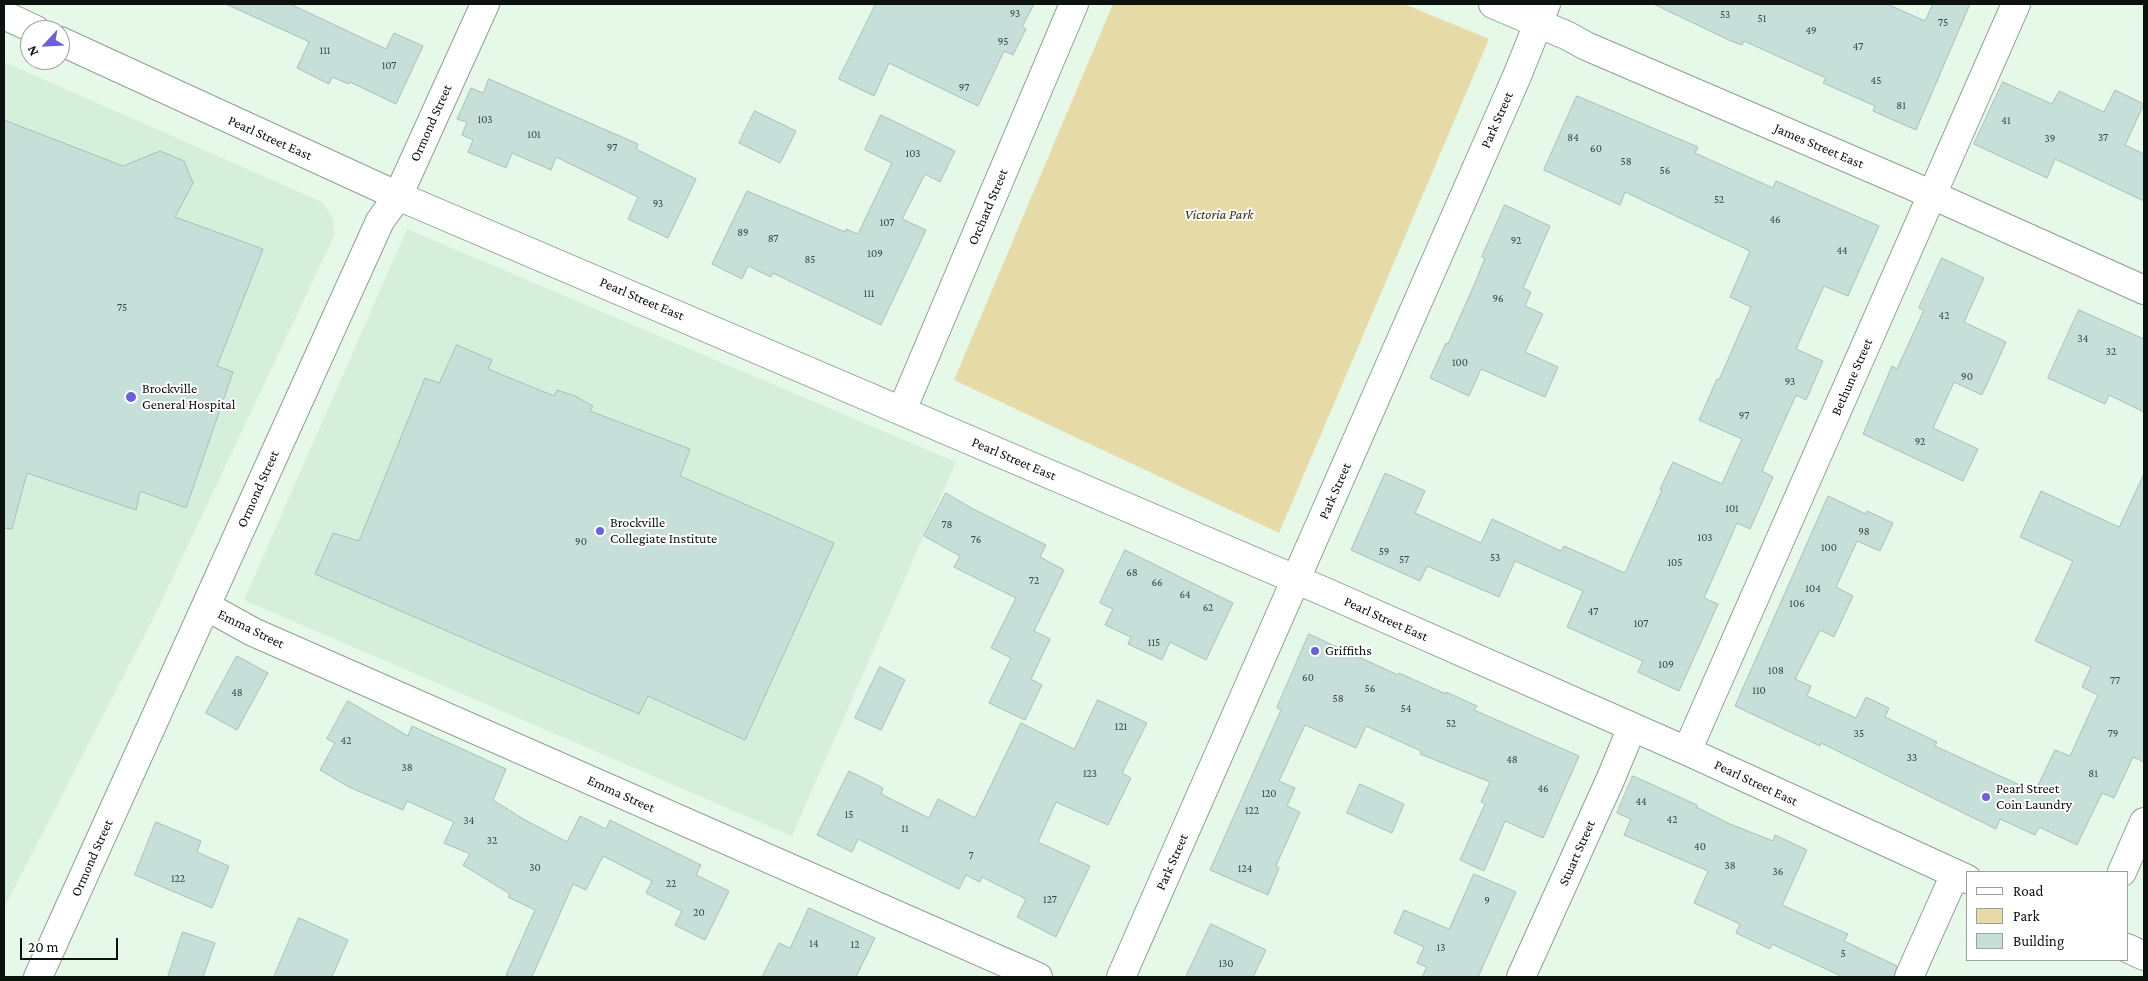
<!DOCTYPE html>
<html>
<head>
<meta charset="utf-8">
<style>
	body { margin:0 }
	#map { position:relative; width:2148px; height:981px; overflow:hidden; background:#e6f9e9; font-family:"Crimson Pro",serif }
	canvas { display:block }
	.frame { position:absolute; inset:0; border:5px solid #0c120d; pointer-events:none }
	.legend { position:absolute; left:1966px; top:871px; width:162px; height:90px; box-sizing:border-box; background:#fff; border:1px solid #9ea09e; margin:0; padding:6px 9px; list-style:none; font-size:15px; color:#0c120d }
	.legend li { display:flex; align-items:center; gap:10px; height:25px }
	.legend b { width:25px; border:1px solid #9ea09e }
	.north { position:absolute; left:20px; top:20px; width:50px; height:50px; box-sizing:border-box; background:#fff; border:1px solid #9ea09e; border-radius:50%; rotate:245deg; font-size:14px; font-weight:700; line-height:20px; text-align:center; color:#0c120d }
	.north::after { content:''; display:block; margin:auto; width:18px; height:22px; background:#6a61da; clip-path:polygon(50% 0,100% 100%,50% 72%,0 100%) }
	.scale { position:absolute; left:20px; top:938px; width:98px; height:22px; box-sizing:border-box; border:2px solid #0c120d; border-top:0; padding-left:6px; font-size:15px; line-height:18px; white-space:nowrap; color:#0c120d; -webkit-text-stroke:4px #fff; paint-order:stroke }
</style>
</head>
<body>
<div id="map">
<canvas width="2148" height="981"></canvas>
<div class="frame"></div>
<ul class="legend">
<li><b style="height:6px;background:#fff"></b>Road</li>
<li><b style="height:14px;background:#e6daa7"></b>Park</li>
<li><b style="height:14px;background:#c6dfd8"></b>Building</li>
</ul>
<div class="north">N</div>
<div class="scale">20 m</div>
</div>
<script>
const ctx = document.querySelector('canvas').getContext('2d');
ctx.lineJoin = 'round';
function fill(path, color) {
  ctx.fillStyle = color;
  ctx.fill(path, 'evenodd');
}
function trace(path, color, width, dash) {
  ctx.strokeStyle = color;
  ctx.lineWidth = width;
  ctx.lineCap = dash ? 'butt' : 'round';
  ctx.setLineDash(dash || []);
  ctx.stroke(path);
}
function drawText(font, color, halo, rows, align = 'center') {
  ctx.font = font + ' "Crimson Pro",serif';
  ctx.lineWidth = 4;
  ctx.setLineDash([]);
  ctx.textBaseline = 'middle';
  ctx.strokeStyle = halo;
  ctx.fillStyle = color;
  for (const [text, x, y, turn = 0] of rows) {
    ctx.save();
    ctx.translate(x, y);
    ctx.rotate((+turn || 0) * Math.PI / 180);
    ctx.textAlign = isNaN(turn) ? turn : align;
    if (halo) ctx.strokeText(text, 0, 0);
    ctx.fillText(text, 0, 0);
    ctx.restore();
  }
}
const built = new Path2D(`
	M4,62L322,202L332,217L335,234L155,615L4,908Z
	M407,229L956,462L792,836L244,600Z`);
const green = new Path2D(`
	M1113,4H1404L1489,39L1279,533L954,380Z`);
const building = new Path2D(`
	M226,4H290L386,49L394,33L423,46L396,104L350,82L349,84L332,77L329,84L297,68L309,42Z
	M876,4H1034L1022,27L1026,29L1013,55L1004,51L978,106L889,63L874,96L839,79Z
	M1654,4H1887L1925,21L1933,4H1970L1916,130L1873,111L1875,106L1823,83L1826,78L1744,41L1742,45L1731,41Z
	M489,79L638,144L636,149L696,179L668,238L628,219L638,197L556,157L551,170L512,153L506,168L468,152L473,140L462,135L467,122L457,119L471,88L483,93Z
	M2003,82L2052,104L2059,91L2104,112L2115,90L2144,104L2125,145L2144,154V201L2055,159L2047,178L1974,144Z
	M1577,96L1698,147L1695,153L1773,188L1776,181L1879,226L1848,296L1824,286L1796,349L1823,361L1806,400L1796,395L1762,471L1773,477L1750,529L1737,523L1704,598L1718,604L1679,691L1638,672L1643,661L1567,627L1583,591L1515,561L1499,597L1427,566L1420,581L1351,550L1385,473L1425,491L1415,513L1481,543L1492,519L1561,551L1564,546L1625,573L1662,490L1660,489L1673,462L1722,484L1742,439L1699,420L1717,379L1719,380L1751,307L1730,297L1750,251L1625,192L1620,205L1544,170Z
	M755,111L796,131L780,163L739,143Z
	M881,115L955,151L940,182L925,174L902,219L926,230L881,325L773,273L771,277L748,266L742,279L712,264L747,191L845,232L846,229L858,234L892,163L865,150Z
	M4,120L123,166L160,151L184,161L193,183L175,217L263,249L217,366L233,372L186,508L140,491L136,510L27,473L12,529L4,528Z
	M1505,205L1550,226L1523,288L1531,292L1525,306L1543,314L1525,352L1558,367L1545,397L1481,369L1469,396L1430,378L1446,343L1448,344L1475,283L1485,258L1482,257Z
	M1942,258L1984,278L1964,322L2006,342L1982,395L1954,382L1933,428L1978,449L1963,481L1863,434L1892,366L1897,369L1924,310L1919,308Z
	M2079,310L2144,339V412L2109,395L2105,404L2048,378Z
	M457,345L492,360L488,369L554,396L557,390L575,396L593,406L590,411L690,449L680,476L834,543L745,740L648,696L639,714L315,574L333,533L359,541L425,378L439,383Z
	M2144,474V762L2133,757L2114,798L2102,793L2077,845L2039,827L2035,835L2000,819L1996,829L1821,743L1820,746L1735,706L1828,496L1866,514L1867,511L1893,523L1880,551L1857,541L1836,587L1853,596L1834,637L1820,630L1795,679L1811,686L1807,696L1856,718L1866,697L1889,708L1885,717L1937,742L1935,746L2035,792L2055,750L2070,756L2098,695L2082,687L2091,667L2035,641L2073,561L2020,537L2041,491L2119,527Z
	M946,493L973,509L1046,545L1040,557L1064,570L1034,631L1050,639L1031,679L1042,685L1025,720L989,703L1011,658L991,648L1016,598L954,567L960,556L924,536Z
	M1125,550L1233,603L1206,660L1170,642L1162,660L1128,644L1131,637L1105,625L1113,609L1100,603Z
	M1309,634L1398,675L1399,673L1446,694V692L1477,706L1474,710L1579,756L1543,838L1505,821L1484,871L1460,860L1485,804L1481,802L1490,782L1420,754L1421,751L1366,726L1356,748L1305,725L1279,781L1295,788L1287,806L1300,812L1276,866L1279,868L1268,895L1210,870L1281,710L1277,708Z
	M237,656L268,673L237,730L206,713Z
	M880,667L905,680L881,730L855,718Z
	M1098,700L1147,723L1122,773L1131,778L1108,825L1056,802L1038,842L1090,866L1056,937L1017,917L1026,899L982,877L980,882L966,875L959,889L858,839L852,852L817,835L849,771L883,788L881,794L929,818L938,799L975,818L1021,723L1074,749Z
	M348,701L408,736L412,726L506,769L493,800L525,820L567,842L580,816L606,829L610,820L701,865L696,875L729,891L705,940L675,925L682,911L646,893L652,881L603,856L586,890L573,884L532,977H511L506,975L535,910L508,897L510,894L463,865L470,854L444,843L454,822L407,801L403,810L349,787L320,770L335,743L327,739Z
	M1633,776L1697,805L1696,807L1730,824L1773,841L1775,835L1807,850L1782,905L1848,934L1844,941L1897,966L1894,977H1843L1772,944L1770,949L1736,933L1740,924L1694,903L1708,871L1624,835L1631,819L1617,813Z
	M1360,784L1404,804L1392,833L1347,813Z
	M156,822L201,841L197,852L229,866L212,908L135,875Z
	M1474,874L1516,892L1478,977H1422L1427,967L1417,963L1424,947L1394,933L1404,910L1449,929Z
	M809,908L875,938L856,977H762L779,943L790,948Z
	M299,918L348,940L332,977H274Z
	M1211,924L1266,950L1253,977H1186Z
	M183,932L215,943L203,977H168Z`);
const minor = new Path2D(`
	M1493,4L1568,36L1586,46L1910,185L2144,290
	M4,15L36,30
	M60,41L398,196L1323,591L1687,751L1967,879
	M902,410L1074,4
	M206,606L253,632L1038,977
	M1687,751L2016,4
	M2122,872L2144,822
	M2127,948L2144,956
	M38,977L380,221L398,196L485,4
	M1121,977L1517,76L1546,4
	M1521,977L1611,778L1632,727
	M1909,977L1955,874`);
const markers = [
	[131,397,6,"#6a61da"],
	[600,531,5,"#6a61da"],
	[1315,651,5,"#6a61da"],
	[1986,797,5,"#6a61da"]
];
const numberNames = [
	["93",1015,14],
	["53",1725,15],
	["51",1762,19],
	["75",1943,23],
	["49",1811,31],
	["95",1003,42],
	["47",1858,47],
	["111",325,51],
	["107",389,66],
	["45",1876,81],
	["97",964,88],
	["81",1901,106],
	["103",485,120],
	["41",2006,121],
	["101",534,135],
	["84",1573,138],
	["37",2103,138],
	["39",2050,139],
	["97",612,148],
	["60",1596,149],
	["103",913,154],
	["58",1626,162],
	["56",1665,171],
	["52",1719,200],
	["93",658,204],
	["46",1775,220],
	["107",887,223],
	["89",743,233],
	["87",773,239],
	["92",1516,241],
	["44",1842,251],
	["109",875,254],
	["85",810,260],
	["111",869,294],
	["96",1498,299],
	["75",122,308],
	["42",1944,316],
	["34",2083,339],
	["32",2111,352],
	["100",1460,363],
	["90",1967,377],
	["93",1790,382],
	["97",1744,416],
	["92",1920,442],
	["101",1732,509],
	["78",947,525],
	["98",1864,532],
	["103",1705,538],
	["76",976,540],
	["90",581,542],
	["100",1829,548],
	["59",1384,552],
	["53",1495,558],
	["57",1404,560],
	["105",1675,563],
	["68",1132,573],
	["72",1034,581],
	["66",1157,583],
	["104",1813,589],
	["64",1185,595],
	["106",1797,604],
	["62",1208,608],
	["47",1593,612],
	["107",1641,624],
	["115",1154,643],
	["109",1666,665],
	["108",1776,671],
	["60",1308,678],
	["77",2115,681],
	["56",1370,689],
	["110",1759,691],
	["48",237,693],
	["58",1338,699],
	["54",1406,709],
	["52",1451,724],
	["121",1121,727],
	["35",1859,734],
	["79",2113,734],
	["42",346,741],
	["33",1912,758],
	["48",1512,760],
	["38",407,768],
	["123",1090,774],
	["81",2093,774],
	["46",1543,789],
	["120",1269,794],
	["44",1641,802],
	["122",1252,811],
	["15",849,815],
	["42",1672,820],
	["34",469,821],
	["11",905,829],
	["32",492,841],
	["40",1700,847],
	["7",971,856],
	["38",1730,866],
	["30",535,868],
	["124",1245,869],
	["36",1778,872],
	["122",178,879],
	["22",671,884],
	["127",1050,900],
	["9",1487,901],
	["20",699,913],
	["14",814,944],
	["12",855,945],
	["13",1441,948],
	["5",1843,954],
	["130",1226,964]
];
const streetNames = [
	["Park Street",1497,120,-66],
	["Ormond Street",431,123,-66],
	["Pearl Street East",270,138,24],
	["James Street East",1819,146,23],
	["Orchard Street",988,207,-67],
	["Pearl Street East",642,299,23],
	["Bethune Street",1852,377,-66],
	["Pearl Street East",1014,459,23],
	["Ormond Street",258,489,-66],
	["Park Street",1335,491,-66],
	["Pearl Street East",1386,619,24],
	["Emma Street",251,629,26],
	["Pearl Street East",1756,783,25],
	["Emma Street",621,794,24],
	["Stuart Street",1577,853,-66],
	["Ormond Street",92,858,-66],
	["Park Street",1172,862,-66]
];
const parkNames = [
	["Victoria Park",1219,215]
];
const poiNames = [
	["Brockville",142,389],
	["General Hospital",142,405],
	["Brockville",610,523],
	["Collegiate Institute",610,539],
	["Griffiths",1325,651],
	["Pearl Street",1996,789],
	["Coin Laundry",1996,805]
];
fill(built, '#d6efda');
fill(green, '#e6daa7');
fill(building, '#c6dfd8');
trace(building, '#a7bfb8', 1);
trace(minor, '#8e9f91', 30);
trace(minor, '#fff', 28);
for (const [x, y, r, color] of markers) {
  const dot = new Path2D();
  dot.arc(x, y, r, 0, 2 * Math.PI);
  ctx.fillStyle = color;
  ctx.fill(dot);
  trace(dot, '#fff', 2);
}
drawText('11px', '#3a4540', null, numberNames);
drawText('14px', '#0c120d', '#fff', streetNames);
drawText('italic 14px', '#342c07', '#fff', parkNames);
drawText('14px', '#0c120d', '#fff', poiNames, 'left');
</script>
</body>
</html>
